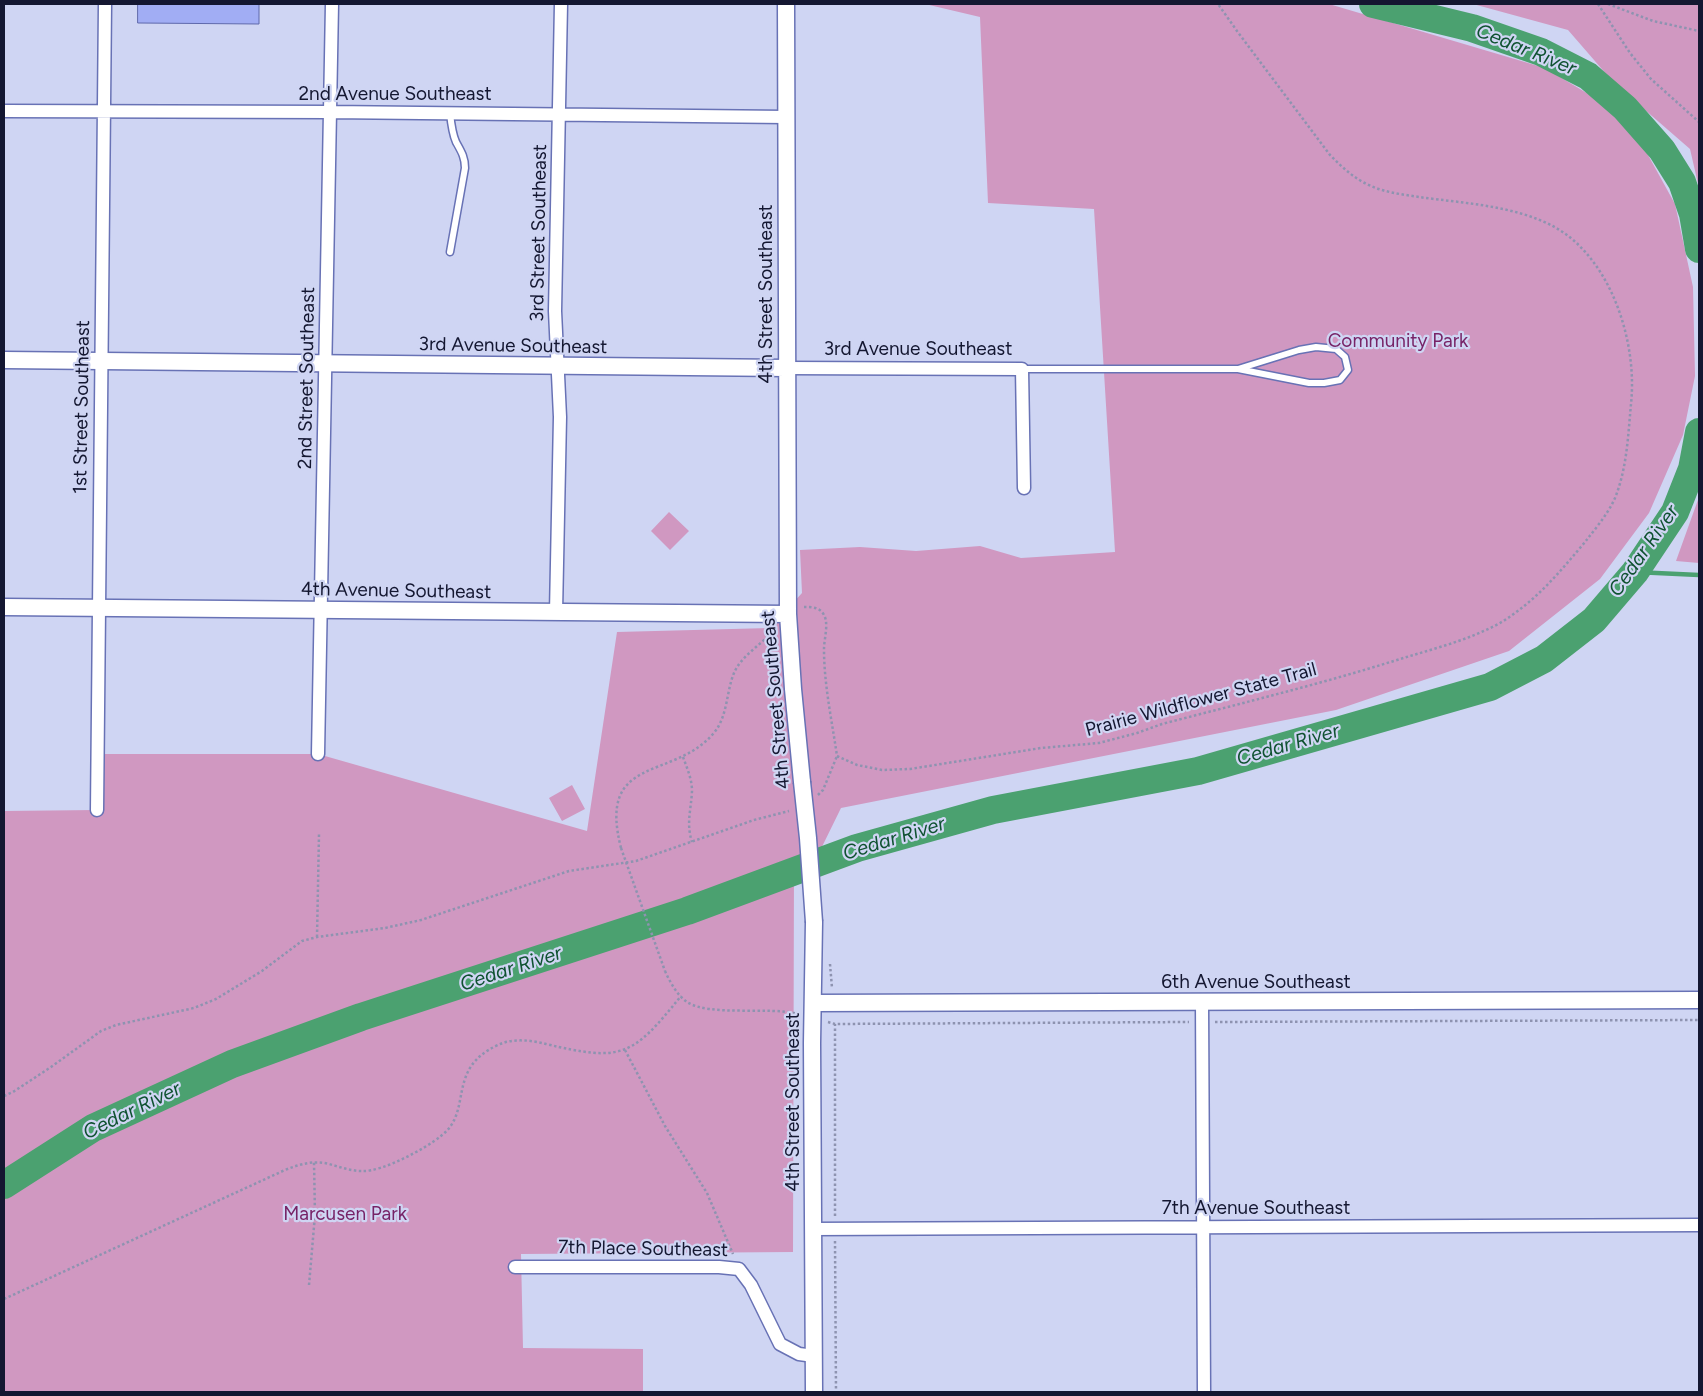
<!DOCTYPE html>
<html>
<head>
<meta charset="utf-8">
<style>
	body { margin:0 }
	#map { position:relative; width:1703px; height:1396px; overflow:hidden; background:#cfd5f3; font-family:Figtree,sans-serif }
	canvas { display:block }
	.frame { position:absolute; inset:0; border:5px solid #141731; pointer-events:none }
</style>
</head>
<body>
<div id="map">
<canvas width="1703" height="1396"></canvas>
<div class="frame"></div>
</div>
<script>
const ctx = document.querySelector('canvas').getContext('2d');
ctx.lineJoin = 'round';
function fill(path, color) {
  ctx.fillStyle = color;
  ctx.fill(path, 'evenodd');
}
function trace(path, color, width, dash) {
  ctx.strokeStyle = color;
  ctx.lineWidth = width;
  ctx.lineCap = dash ? 'butt' : 'round';
  ctx.setLineDash(dash || []);
  ctx.stroke(path);
}
function drawText(font, color, halo, rows, align = 'center') {
  ctx.font = font + ' Figtree,sans-serif';
  ctx.lineWidth = 4.5;
  ctx.setLineDash([]);
  ctx.textBaseline = 'middle';
  ctx.strokeStyle = halo;
  ctx.fillStyle = color;
  for (const [text, x, y, turn = 0] of rows) {
    ctx.save();
    ctx.translate(x, y);
    ctx.rotate((+turn || 0) * Math.PI / 180);
    ctx.textAlign = isNaN(turn) ? turn : align;
    if (halo) ctx.strokeText(text, 0, 0);
    ctx.fillText(text, 0, 0);
    ctx.restore();
  }
}
const green = new Path2D(`
	M925,4H1329L1545,68L1600,101L1642,144L1675,204L1693,287L1695,376L1683,435L1649,513L1600,579L1509,651L1336,710L841,808L815,861L794,865L793,1252L521,1254L523,1348L643,1349V1392H4V811L96,810L97,754H318L587,831L617,632L770,628L802,593L800,550L860,547L916,551L980,546L1021,558L1115,552L1094,209L988,203L980,17Z
	M1473,4H1699V188L1690,149L1614,83L1568,30Z
	M1699,497V563L1676,561Z
	M669,512L689,531L670,550L651,531Z
	M572,785L585,809L562,821L549,798Z`);
const stream = new Path2D(`
	M1635,572L1699,575`);
const river = new Path2D(`
	M1373,4L1472,28L1541,52L1588,76L1625,108L1662,150L1682,182L1693,214L1699,249
	M4,1185L93,1128L232,1064L361,1017L687,911L857,848L993,810L1198,771L1490,687L1544,659L1594,620L1635,572L1675,512L1692,469L1699,432`);
const building = new Path2D(`
	M138,4H259V24L138,23Z`);
const path = new Path2D(`
	M1598,4L1630,53L1651,79L1699,122
	M1608,4L1653,21L1699,31
	M804,607C811,607 820,607 824,615C829,624 824,639 824,649C824,685 832,721 837,756
	M837,756L857,765L882,770L910,769L1041,748L1099,743L1137,733L1162,724C1242,703 1321,684 1400,659C1433,649 1469,640 1500,623C1535,602 1559,573 1585,542C1595,529 1608,514 1615,498C1627,468 1628,436 1631,404C1637,348 1616,276 1572,239C1533,206 1468,204 1419,197C1400,194 1380,192 1363,182C1350,175 1340,165 1330,155L1237,31L1218,4
	M683,757C687,768 692,779 692,791C691,811 686,823 692,842
	M818,795L823,790L837,756
	M621,848C597,754 672,781 713,734C728,717 726,692 734,673C741,656 761,645 773,631
	M317,937L319,834
	M830,964L832,988
	M665,971C670,982 677,995 687,1002C710,1017 769,1006 798,1014
	M828,1022L835,1024L1189,1022
	M1215,1022L1699,1020
	M625,1050L665,1126L707,1193L733,1254
	M4,1096L13,1092L51,1067L101,1031L116,1025L194,1008L216,999L262,971L302,941L317,937L385,928L421,920L569,871L636,861L754,820L789,811
	M835,1216V1024
	M835,1241L836,1392
	M309,1285L315,1215L314,1162
	M4,1299L285,1170C300,1164 314,1160 329,1164C340,1167 351,1171 362,1171C382,1172 425,1149 441,1136C474,1111 445,1069 498,1045C512,1038 531,1040 546,1044C622,1062 632,1057 681,996`);
const service = new Path2D(`
	M450,113C451,123 452,133 456,142C461,151 465,157 465,168L450,252
	M1022,369H1238L1309,383H1324L1340,380L1348,370L1345,357L1336,349L1316,347L1299,350L1238,369`);
const minor = new Path2D(`
	M4,111L330,112L786,117
	M786,368L1022,369L1024,488
	M556,612L560,417L555,311L561,4
	M318,754L332,4
	M97,810L105,4
	M1202,1002L1204,1392
	M812,1229L1699,1225
	M515,1267H719L739,1269L751,1285L780,1344L799,1354L814,1356`);
const tertiary = new Path2D(`
	M786,4L788,614L793,689L802,782
	M4,360L786,368
	M4,607L788,614
	M813,1003L1699,1000
	M814,1392L812,1043L814,922`);
const pathBridge = new Path2D(`
	M621,848L665,971`);
const tertiaryBridge = new Path2D(`
	M802,782L808,838L814,922`);
const streetNames = [
	["2nd Avenue Southeast",395,94],
	["3rd Street Southeast",539,233,-89],
	["4th Street Southeast",766,294,-90],
	["3rd Avenue Southeast",513,346,1],
	["3rd Avenue Southeast",918,349],
	["2nd Street Southeast",307,378,-89],
	["1st Street Southeast",82,407,-89],
	["4th Avenue Southeast",396,591,1],
	["4th Street Southeast",776,700,-95],
	["Prairie Wildflower State Trail",1201,700,-15],
	["6th Avenue Southeast",1256,982],
	["4th Street Southeast",793,1102,-90],
	["7th Avenue Southeast",1256,1208],
	["7th Place Southeast",643,1249,1]
];
const parkNames = [
	["Community Park",1398,341],
	["Marcusen Park",345,1214]
];
const waterNames = [
	["Cedar River",1526,50,22],
	["Cedar River",1644,551,-55],
	["Cedar River",1288,745,-16],
	["Cedar River",894,839,-17],
	["Cedar River",511,969,-18],
	["Cedar River",132,1111,-26]
];
fill(green, '#d098c1');
trace(stream, '#4ba170', 4.5);
trace(river, '#4ba170', 28);
fill(building, '#a1adf4');
trace(building, '#5f69ab', 1);
trace(service, '#6872b5', 9);
trace(minor, '#6872b5', 15);
trace(tertiary, '#6872b5', 19);
trace(path, '#8e93b0', 2.5, [2.5, 2.5]);
trace(service, '#fff', 6);
trace(minor, '#fff', 12);
trace(tertiary, '#fff', 16);
trace(tertiaryBridge, '#6872b5', 19, []);
trace(pathBridge, '#8e93b0', 2.5, [2.5, 2.5]);
trace(tertiaryBridge, '#fff', 16);
drawText('19px', '#141731', '#cfd5f3', streetNames);
drawText('19px', '#772367', '#cfd5f3', parkNames);
drawText('italic 20px', '#0f5231', '#cfd5f3', waterNames);
</script>
</body>
</html>
